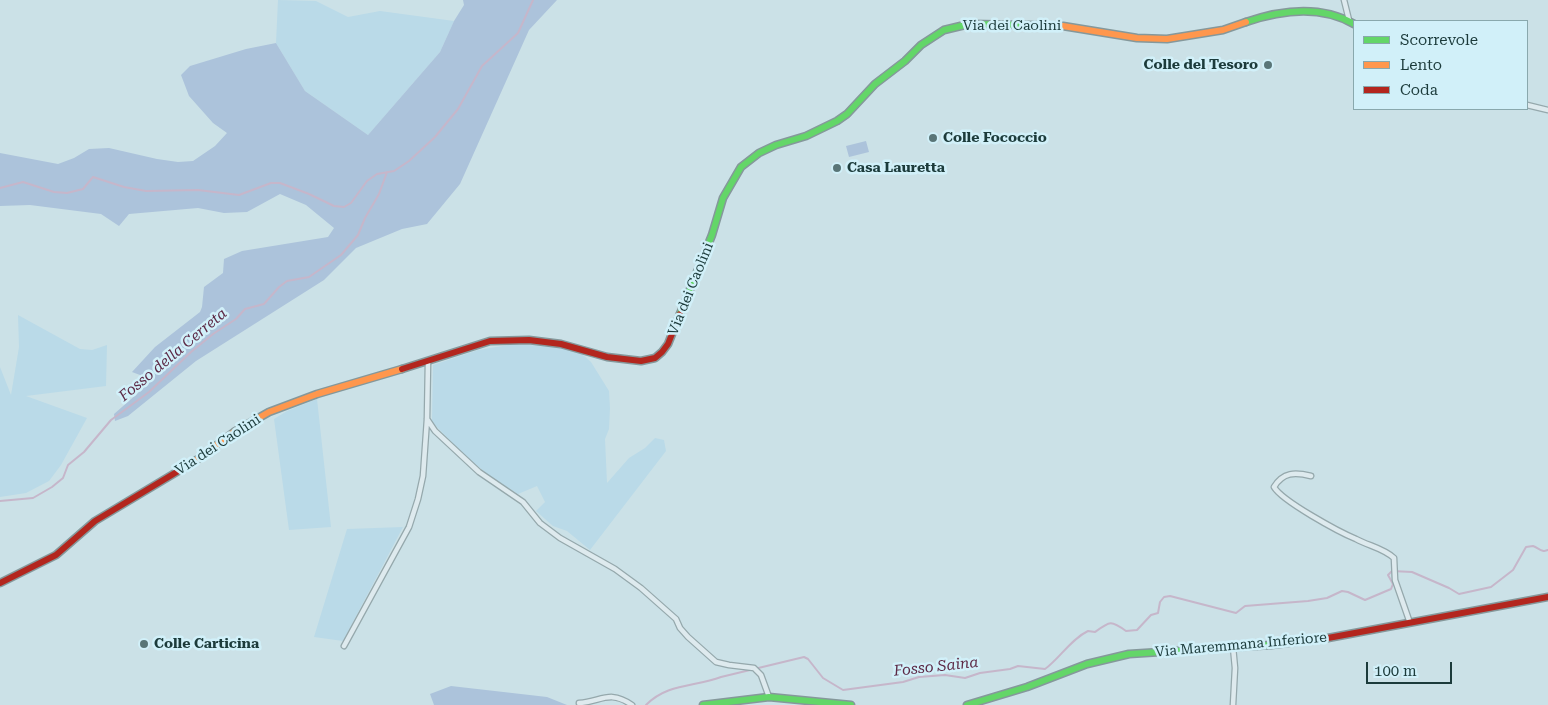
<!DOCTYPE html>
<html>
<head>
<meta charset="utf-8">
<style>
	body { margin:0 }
	#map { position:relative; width:1548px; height:705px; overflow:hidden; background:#cbe1e7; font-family:"Roboto Serif",serif }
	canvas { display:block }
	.legend { position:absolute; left:1353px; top:20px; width:175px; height:90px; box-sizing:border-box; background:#d1f0f9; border:1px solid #89a8ad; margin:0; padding:6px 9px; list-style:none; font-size:15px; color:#1c3b3b }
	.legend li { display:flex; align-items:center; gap:10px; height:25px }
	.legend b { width:25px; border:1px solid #89a8ad }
	.scale { position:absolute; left:1366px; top:662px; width:86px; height:22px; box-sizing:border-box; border:2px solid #1c3b3b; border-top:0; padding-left:6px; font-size:15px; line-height:18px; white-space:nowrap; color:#1c3b3b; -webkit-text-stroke:4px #d1f0f9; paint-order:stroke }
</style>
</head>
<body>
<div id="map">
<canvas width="1548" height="705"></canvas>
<ul class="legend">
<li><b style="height:6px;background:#63d668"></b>Scorrevole</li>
<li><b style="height:6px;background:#ff974d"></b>Lento</li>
<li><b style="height:6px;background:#b3261e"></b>Coda</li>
</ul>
<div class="scale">100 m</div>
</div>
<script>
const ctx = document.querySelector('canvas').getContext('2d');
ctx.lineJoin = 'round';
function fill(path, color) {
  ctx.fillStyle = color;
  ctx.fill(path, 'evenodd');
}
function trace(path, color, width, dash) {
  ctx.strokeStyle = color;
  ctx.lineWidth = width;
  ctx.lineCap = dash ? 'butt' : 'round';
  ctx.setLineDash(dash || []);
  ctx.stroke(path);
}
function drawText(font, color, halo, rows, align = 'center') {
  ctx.font = font + ' "Roboto Serif",serif';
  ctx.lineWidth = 5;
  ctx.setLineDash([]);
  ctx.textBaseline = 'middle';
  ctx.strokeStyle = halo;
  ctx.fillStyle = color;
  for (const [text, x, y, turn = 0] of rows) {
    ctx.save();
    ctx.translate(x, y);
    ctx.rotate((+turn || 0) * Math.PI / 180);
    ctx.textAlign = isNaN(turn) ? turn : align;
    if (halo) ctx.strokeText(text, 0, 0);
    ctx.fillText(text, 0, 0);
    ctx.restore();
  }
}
const farmland = new Path2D(`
	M278,0L316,1L348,17L380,11L454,21L440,52L368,135L305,91L276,43Z
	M18,315L80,349L92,350L107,345L106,386L26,396L87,418L61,465L49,481L26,493L0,497V367L11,395L19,347Z
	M515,344L558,347L582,354L591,362L609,391L610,408L609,429L605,439L607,483L629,458L645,448L655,438L664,440L666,451L590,550L567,531L553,526L536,511L545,502L537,486L518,494L492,478L463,454L432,422L433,365L478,350Z
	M317,399L331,527L289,530L274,419L287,411Z
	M403,527L343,641L314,637L347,529Z`);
const green = new Path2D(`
	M463,0H557L529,30L460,184L427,224L402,229L356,248L324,280L196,361L128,416L115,421L114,414L138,393L143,383L140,375L132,372L155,347L200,312L202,307L204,287L223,273L224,259L242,251L328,237L334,228L306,205L280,194L247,212L224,213L198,208L129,214L119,226L101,214L30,205L0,206V153L58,164L74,158L89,149L109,148L157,159L178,162L193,161L215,146L227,133L213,123L189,96L181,75L190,66L246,49L276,43L305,91L368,135L440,52L454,21L464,5Z
	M866,141L869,152L849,157L846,146Z
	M451,686L547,697L567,705H434L430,694Z`);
const stream = new Path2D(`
	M0,188L23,182L54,192L67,193L83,189L93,177L124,187L146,191L198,190L239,195L271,183H280L309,194L334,206L344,207L351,203L367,181L377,174L394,171L409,161L435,137L458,109L482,66L518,33L533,0
	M0,501L33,498L52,487L63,478L68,465L84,452L111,420L149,392L191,352L213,334L236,319L245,309L264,304L279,287L287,281L309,277L341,255L358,235L365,218L379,194L387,172
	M646,705C668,683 694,687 721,677L804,657L808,659L823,678L843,690L903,682L919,677L945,675L965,678L980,673L1010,669L1018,666L1045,669C1060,658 1071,639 1088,631L1095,632C1110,621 1111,620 1126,631L1137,630L1151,615L1158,613L1160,602L1164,597L1170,596L1236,613L1245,606L1308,601L1327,598L1342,591L1348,592L1365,600L1391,589L1393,584L1388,575L1392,571L1412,572L1449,588L1459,594L1491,587L1513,570L1526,547L1533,546C1539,548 1542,553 1548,550`);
const street = new Path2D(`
	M1344,0L1349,20
	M1527,105L1548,110
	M427,419L435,431L479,472L523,502L540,523L560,538L615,569L641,588L676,619L680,628L688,637L716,662L729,665L754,668L761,675L769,697
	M1311,476C1295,472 1283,472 1274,487C1282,501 1339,532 1356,539C1369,546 1383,548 1394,558L1395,580L1410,623
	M344,646L409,527L418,499L423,476L427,419L428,362
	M1233,647L1235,668L1233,705
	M579,703C601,702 609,689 632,705`);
const fast = new Path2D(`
	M1246,22C1281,10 1321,5 1354,24
	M680,314L712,235L723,198L741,167L759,153L776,145L806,136L837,121L847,114L875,84L905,61L921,45L944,30L969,24L1027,25
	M703,705L769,697L851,705
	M967,705L1027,687L1087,664L1129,654L1271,645L1302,641`);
const slow = new Path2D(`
	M1027,25L1063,26L1137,38L1167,39L1223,30L1246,22
	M180,470L198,459L234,432L269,412L317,394L402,369`);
const jam = new Path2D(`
	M402,369L490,341L529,340L561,344L607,357L641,361L655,358L662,352L668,344L680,314
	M0,583L56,555L95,521L180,470
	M1302,641L1328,638L1548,597`);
const markers = [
	[1268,65,5,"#597577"],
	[933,138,5,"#597577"],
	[837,168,5,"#597577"],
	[144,644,5,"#597577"]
];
const streetNames = [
	["Via dei Caolini",1012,26],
	["Via dei Caolini",691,289,-68],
	["Via dei Caolini",218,445,-33],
	["Via Maremmana Inferiore",1241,645,-5]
];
const poiNames = [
	["Colle del Tesoro",1258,65,"right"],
	["Colle Fococcio",943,138],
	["Casa Lauretta",847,168],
	["Colle Carticina",154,644]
];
const waterNames = [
	["Fosso della Cerreta",173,355,-40],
	["Fosso Saina",936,667,-6]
];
fill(farmland, '#badae8');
fill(green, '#acc3db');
trace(stream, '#c6b6ca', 2);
trace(street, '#95a8ac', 7);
trace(fast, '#85989b', 9);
trace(slow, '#85989b', 9);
trace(jam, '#85989b', 9);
trace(street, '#deeaee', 4.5);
trace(fast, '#63d668', 6);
trace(slow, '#ff974d', 6);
trace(jam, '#b3261e', 6);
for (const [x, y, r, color] of markers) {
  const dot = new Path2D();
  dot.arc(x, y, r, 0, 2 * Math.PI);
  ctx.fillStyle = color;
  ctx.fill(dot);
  trace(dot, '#d1f0f9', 2);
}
drawText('14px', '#1c3b3b', '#d1f0f9', streetNames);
drawText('bold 14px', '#1c3b3b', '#d1f0f9', poiNames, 'left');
drawText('italic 15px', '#5d2a46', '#d1f0f9', waterNames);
</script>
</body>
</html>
